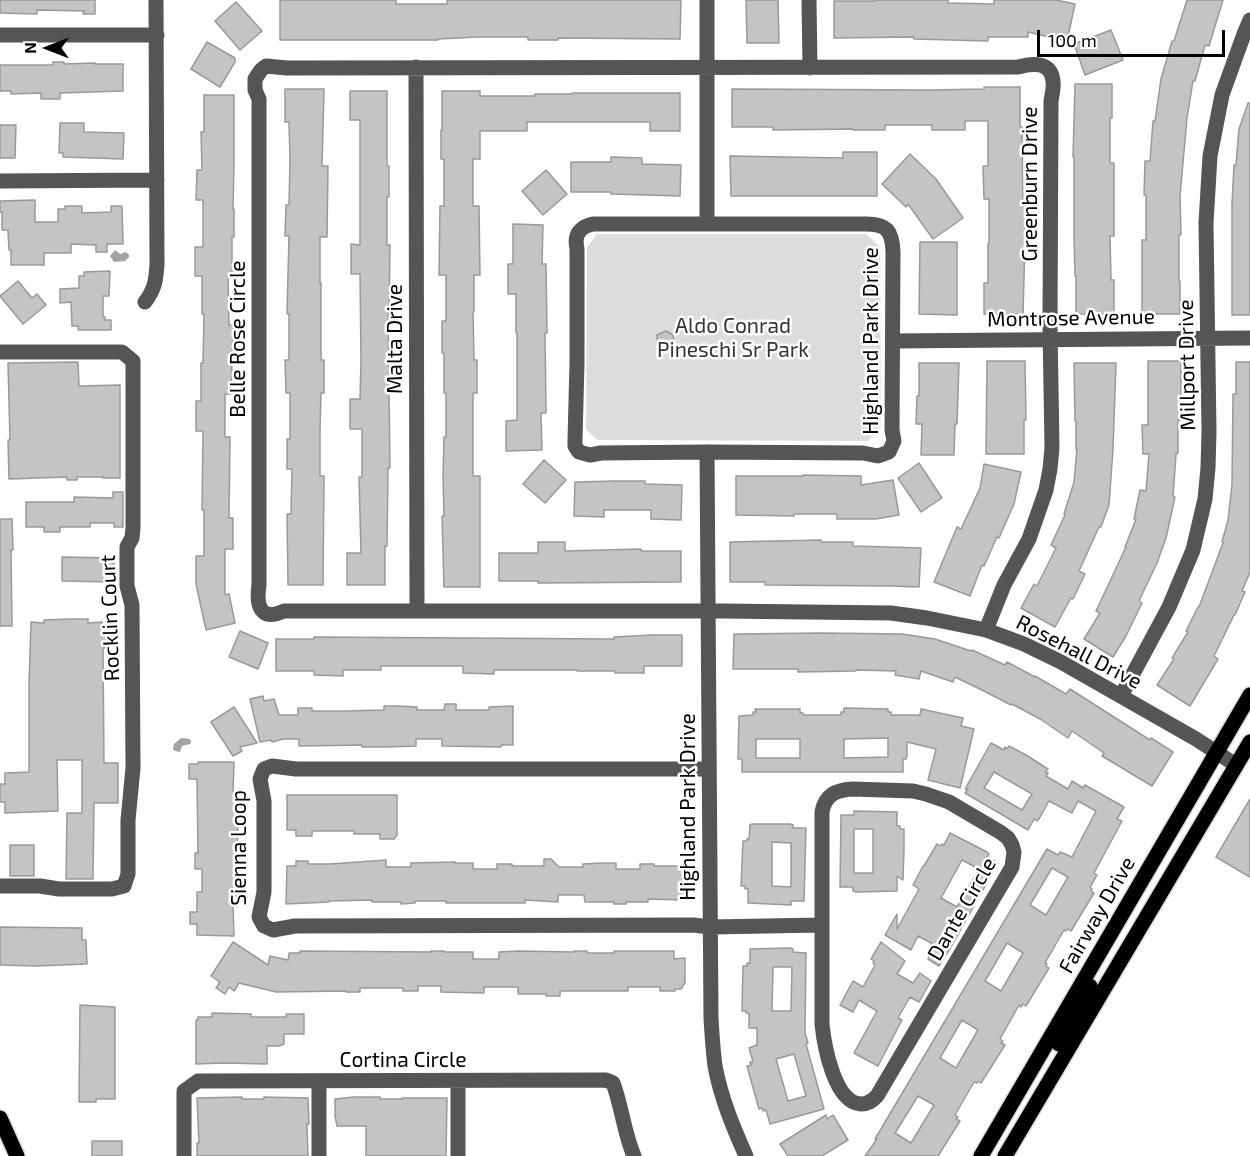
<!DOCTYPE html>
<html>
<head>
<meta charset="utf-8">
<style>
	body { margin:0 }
	#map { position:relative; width:1250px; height:1156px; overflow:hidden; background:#fff; font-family:"Exo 2",sans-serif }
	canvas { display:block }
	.north { position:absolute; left:18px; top:18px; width:60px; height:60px; -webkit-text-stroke:4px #fff; paint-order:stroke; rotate:270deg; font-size:16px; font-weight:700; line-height:24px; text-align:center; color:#000 }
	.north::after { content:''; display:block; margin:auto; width:21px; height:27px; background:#000; clip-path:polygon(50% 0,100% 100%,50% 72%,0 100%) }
	.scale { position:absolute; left:1037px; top:30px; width:188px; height:27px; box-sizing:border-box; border:3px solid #000; border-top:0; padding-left:8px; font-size:18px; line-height:21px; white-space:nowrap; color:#000; -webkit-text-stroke:4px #fff; paint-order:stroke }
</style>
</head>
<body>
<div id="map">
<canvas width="1250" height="1156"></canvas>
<div class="north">N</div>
<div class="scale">100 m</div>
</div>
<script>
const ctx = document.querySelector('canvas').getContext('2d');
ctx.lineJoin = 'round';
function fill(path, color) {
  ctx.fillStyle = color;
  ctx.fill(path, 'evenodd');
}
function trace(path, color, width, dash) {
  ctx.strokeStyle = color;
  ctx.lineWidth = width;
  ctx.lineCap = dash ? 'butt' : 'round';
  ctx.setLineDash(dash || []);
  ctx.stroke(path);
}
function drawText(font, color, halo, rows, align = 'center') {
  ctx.font = font + ' "Exo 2",sans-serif';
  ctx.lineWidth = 5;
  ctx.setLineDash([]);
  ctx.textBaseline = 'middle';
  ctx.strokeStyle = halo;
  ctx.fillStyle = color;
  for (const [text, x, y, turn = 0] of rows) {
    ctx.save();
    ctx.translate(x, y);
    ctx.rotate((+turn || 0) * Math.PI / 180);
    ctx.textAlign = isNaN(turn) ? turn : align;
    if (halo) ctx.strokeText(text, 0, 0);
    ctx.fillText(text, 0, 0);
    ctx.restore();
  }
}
const green = new Path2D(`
	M597,234H866L880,247L881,426L868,441L597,440L586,429L587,247Z`);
const water = new Path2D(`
	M115,250L120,254L126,252L129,255V257L125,261L114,262L110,256Z
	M181,738L190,739L191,742L190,744L182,746L180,752L175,751L173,749L174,744Z`);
const building = new Path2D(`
	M0,0H95V14H83L84,11L37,10V14L0,13Z
	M280,0H396V4H447V0H681L680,39L558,38V40H528V37H478L438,39V40H280Z
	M746,0H778L779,43H747Z
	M875,0H948V3L994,4V0H1056L1075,4L1067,41L1028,32V37H988V41L914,39V37L834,38V1H875Z
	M1187,0H1223L1209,46L1205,45L1195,81H1193L1187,118L1180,196L1181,235H1179V281H1180V314H1142V240H1146V195H1144L1145,161H1150L1153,121H1155L1161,79L1172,41H1174Z
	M236,2L262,31L240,50L215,21Z
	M1111,30L1123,60L1085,75L1074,44Z
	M207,42L235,58V62L220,87L191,69Z
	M53,62H64V64L95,63V64H123V91L60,93V99H41V93L11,94V91H0V65H53Z
	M1075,84H1112V118H1110V163H1114V236H1110L1111,280H1114V314H1076V276H1075L1074,236V157H1073Z
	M984,87H1020V127H1022L1023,204H1026L1023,314H984V283H988V244H989V199H984L983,166H988V121H965V130H932V125H885V130H853V129L773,130V127H732V89L932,90L984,89Z
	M285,89H324L322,166H328L327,237H320V283H321V360H324V393H321L320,431V476H324L323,585H288L287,514H291L292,469H287V439H290V393H286L285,360H289V314H287L289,236H285L286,205H289L290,160L289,122H285Z
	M350,91H387V166H389V197H387V245H390L389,313H388L390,468H388L387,546H385V585H347V553H361L359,477H362V429H350V399H360L361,361L360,274H351V244L360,245V120H350Z
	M442,91H480V96H535V94H572V93H680V131H650V122H527V131H480V159H473V206H479L480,275H474V312H473L474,360H477V393H473V476H480V587H444L442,516H444L443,476L444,437H446V393H444V353H442V321H446V275H439L440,206H444V159H441V130H442Z
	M204,95H234V162L233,209H234V237H232V276H228L229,325H233L231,394H225V437H230L229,518H233V549H225V595L229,594L235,623L206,630L196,584V556H204V510H202L203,431H196V401H201V363H203L204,314H202V276H195V247H203V200H196L197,170H202L201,132H204Z
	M1248,103H1250V315H1232V204L1234,165H1236L1239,129Z
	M60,123H84V132L124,133L123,159L63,157V153H59Z
	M0,125H16L15,158H0Z
	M843,152H877V196H731L730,156L843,158Z
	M910,154L936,179L963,218L933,239L908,204L906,207L882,184Z
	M611,157L642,158V164L681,165L680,196L611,194V192H571V162H611Z
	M546,170L567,194L543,215L522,191Z
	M35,200V222H58V209H65V206H82V213L111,212V206H122L123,244H107V252H96V245L71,244V253H44V265H11V250H9L8,230H2V212H0V201Z
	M513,224L543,225L542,264H546L547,333H545L546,413H541L542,450L506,451V421L517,420V333H516V294H508V264H513Z
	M920,242H957V315L919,314Z
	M110,271L109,296H103V317H105V320H111V330H78V326H72L71,302L60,303V289L79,288V276H84V272Z
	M18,281L32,298L37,294L46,305L23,324L0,296Z
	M666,331L673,335L674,344L665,349L657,344V335Z
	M987,361H1025L1026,420H1024V454H986Z
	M1148,361H1181V420H1178V453L1176,454L1173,497H1175L1166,538L1157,563L1139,601L1142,603L1126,636L1113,657L1084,639L1100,613L1096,611L1126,547H1125L1136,519H1134L1140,490L1146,491L1149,454H1143L1142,425H1148Z
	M78,362L79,386L120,385V478H103V477H77V480H67V477L9,479L8,440H10L8,363Z
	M1236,362H1250V572L1242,591L1245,592L1235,615H1234L1214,656L1218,659L1190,706L1157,685L1174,659L1172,658L1188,632L1186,631L1198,607H1199L1223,543L1222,542L1228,520L1232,484L1233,394H1236Z
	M919,363H959L957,424H955L954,455H921L922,424H916L917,396H919Z
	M1074,363H1116L1113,449L1109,505L1101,527H1099L1079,571L1085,574L1073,599L1071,598L1055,627L1021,608L1034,584L1037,586L1056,548L1051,545L1065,515L1064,514L1074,482L1077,449H1076V421H1075Z
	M544,460L566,480L545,503L523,484Z
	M919,463L942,498L921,512L898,478Z
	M984,464L1021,472L1014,504L999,538L997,537L984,566L982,565L970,596L934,582L957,527L961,529L980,488Z
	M803,475L861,476V485L893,480L899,515L876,519H837V514H794V516L736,515V476H803Z
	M615,481H645V484L682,485L681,520L651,519V510H604V517L574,516L575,482Z
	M113,492H123V527H114V523H90V527H60V532H44V527H26V502H74V497L113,498Z
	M0,519H12L13,550H11L12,626H0Z
	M821,540V542H853V546L921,548L919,587L891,586L765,585V582H730V542Z
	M538,542H565V551L641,549V551H681V582L538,583V581H499V553H538Z
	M62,557L114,558L113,582L62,581Z
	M71,619H88V623L102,622V630L106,629L107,648H103L104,763H118V803H94L93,879H66L67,813H82V760H57L58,811L5,813V802H0V784H5V773L29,772V685L31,622L44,623V620Z
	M240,631L268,643L258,669L229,657Z
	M822,633L902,634L935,639L971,651L972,650L1005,665L1007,662L1035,677V676L1066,694L1070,689L1150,740L1151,738L1173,752L1152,786L1102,756L1104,753L1072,731L1068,738L1040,719L1012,704L1011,705L982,690L955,677L953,682L921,671L919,679L895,675L896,671L856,670V671L798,672V669H733L734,634Z
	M653,635H682V666H644V673H615V671H577V670H494V674L463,673V666H381V670H343V676L314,675V671H276V639H314V637L614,639V637Z
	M263,696L264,701L274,699L279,715H298V708H312V711H345L384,710V706H398L417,707V710H444L445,704H456V710H489V707L513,706V745H501V747L442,746V739H416V746L387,747H362V745L299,746V739H283L272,742L271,740L260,742L250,699Z
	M234,707L257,743L240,747L242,751L233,756L211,722Z
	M844,708L888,709V712H891V715H920L921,709L963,718L961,726L974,729L960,788L928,780L936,749L907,742V756L906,759H903V772H742V759H738L739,716L753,715V712H756L755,709H800V713H803V715H841V712H844ZM888,738V757L844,758V739ZM756,739H800V758H756Z
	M991,743L1004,750L1005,747L1007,749L1009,746L1026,755L1048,769L1045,772L1048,773L1046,776L1068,789L1072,781L1083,788L1085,785L1124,807L1117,819L1122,821L1094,873L1097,875L1090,887L1092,889L1091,891L1094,893L1071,931L1068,929L1066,931L1064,930L1045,963L1047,964L1046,966L1049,968L1026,1006L1023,1004L1021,1007L1019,1005L1000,1039L1003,1041L1001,1043L1005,1045L981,1083L978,1081L977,1083L974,1082L955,1115L958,1117L956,1119L960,1121L938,1156H865L877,1139H875L1047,849L1058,855L1060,852L1072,857L1096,811L1078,801L1072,813L1049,801L1039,819L1037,821L1034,819L1028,830L965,793L968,789H965ZM994,772L1032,794L1022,810L984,788ZM1052,868L1068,877L1046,915L1030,905ZM1007,943L1023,953L1001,991L985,981ZM962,1020L978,1030L956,1068L940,1058ZM918,1096L934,1105L911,1143L895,1133Z
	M198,762H234L233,792H236V804H238L237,882H239V894H236V906H233L234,936L197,935V924H190V912H197V892H202V869H195V853H198L197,779H189V764H198Z
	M287,795H397V835L394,839H380V834H354V831H312V836H296V830H287Z
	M1250,799V877L1216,857Z
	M854,811L897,812V826H900V829H904V848L903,880L897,876V891L856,892L853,891V887H840L841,815H854ZM854,829H873V873H854Z
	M752,824H790L793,825V828H806L804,901H791V905L748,903V889H745V886H741L743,841H747V839H749L750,825ZM772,842L791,843V887L772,886Z
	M950,833L987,852L989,854L987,857L998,863L951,947L939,966L928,959L935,945L918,936L911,950L885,935L897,914V929L919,889L913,885L923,866H924L937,844L940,846L942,844L944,845ZM962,860L979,869L957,907L941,898Z
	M10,845H34V876H10Z
	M544,859H551L559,867H583V864L602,863H616V869H640V864H654V866H684V900L648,899V902H626V904H614V902H585L584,895H558V902L525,900V903H446V901H415V903L401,904V902H372V900L329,901V902L286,904L287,866H296V861H308V864H330L386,860V867H411V863L455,862V863H473V869H497V864H512V866H544Z
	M0,927L82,928V940H86L87,964L36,966L0,965Z
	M233,942L268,965L270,956L288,960L289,953H300V951L431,952V951H444V952H473V959H499V952L518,951L574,952V951H587V953H614V951H674V959L685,958V983L681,989H675V991H660V987H628V991H560V996H546V994H518V987H484V993L441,992V986H418V991H403V988H360V992H346V991L276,992L239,983L234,991L229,987L225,994L216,988L220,982L211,976Z
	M881,942L905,961L897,974L913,983L920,973L931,981L919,1002L910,997L898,1018L902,1020L878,1066L854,1053L877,1011L859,1000L853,1012L840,1005L853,981L863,987L875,965L873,963L874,961L871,959Z
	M790,948L793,949V952L806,953L805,1033L808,1043L806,1044L824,1109L770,1124L766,1110L763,1111L762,1108L759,1109L747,1066L751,1065L750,1062H753L749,1048L757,1045V1028H749V1013H746V1011H742L743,966H747V963H750V949ZM773,967H792L791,1011H772ZM794,1054L806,1096L788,1101L776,1059Z
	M80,1005L115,1007V1099H96V1102H79Z
	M212,1013L251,1014V1017H286V1014H304V1034H284V1044L279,1046H267V1064L225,1063L196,1064V1020H198V1017H212Z
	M242,1097V1099H264V1097L308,1098L309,1124H307V1126L308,1156H197V1143H199L197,1098Z
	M354,1097H380V1099H402V1098H447L446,1156H366V1126H337L335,1116V1099Z
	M826,1115L827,1119L833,1115L848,1140L822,1156H788L780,1144Z
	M92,1141H122V1156H92Z`);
const minor = new Path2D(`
	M809,0L810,68
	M0,35H157
	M416,67L417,611
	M0,181L157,180
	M707,223V0
	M593,224H866C887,224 892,231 893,251L892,430L894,441L889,452L878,456L863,453L707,452L601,453L590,455L579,452L575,446V440L577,363V249C574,235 579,227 593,224Z
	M145,302C155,289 156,280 157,264L156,0
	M893,341L1250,338
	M0,352H122L133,361V528L132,538L127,547V586L132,605L133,768L128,820V874L124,886L112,889H59L40,886H0
	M707,452L711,1019C712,1034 713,1051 715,1066C721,1098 733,1127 746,1156
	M986,630L1004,585L1029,539L1046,490L1050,469L1052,448L1050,327L1051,101C1052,95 1054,87 1053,81C1051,61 1032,63 1018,67L287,68L266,66L261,70L255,79V90L259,99V585C256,605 260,622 284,611H723L891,613L927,618L986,630L1024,644L1061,662L1196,739L1236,765
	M1121,696L1169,607L1193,550L1205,499L1208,468L1209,432L1206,223L1210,156L1222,95L1244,34L1250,20
	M709,769H296L272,766L264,769L260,779L264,801V892L259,917L264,926L273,930L295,926L693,925L710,927L822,925
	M852,789L913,791L926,794L949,802L1000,832L1008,838L1012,845L1014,852L1012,867L877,1096C872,1101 868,1104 861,1104C834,1103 824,1044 822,1024V812C825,795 836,790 852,789Z
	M319,1081V1156
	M458,1081V1156
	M184,1156V1091L198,1081L606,1080L613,1083C622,1107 624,1133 634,1156`);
const major = new Path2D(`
	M1059,1044L1087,995L1090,986
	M0,1118L17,1156
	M981,1156L1250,695
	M1005,1156L1250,742`);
const streetNames = [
	["Greenburn Drive",1030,184,-90],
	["Montrose Avenue",1071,318,-1],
	["Belle Rose Circle",238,339,-90],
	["Malta Drive",395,339,-90],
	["Highland Park Drive",871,341,-90],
	["Millport Drive",1187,365,-91],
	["Rocklin Court",110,618,-92],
	["Rosehall Drive",1079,652,27],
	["Highland Park Drive",688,807,-90],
	["Sienna Loop",239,848,-90],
	["Dante Circle",962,909,-60],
	["Fairway Drive",1097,915,-60],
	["Cortina Circle",403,1060]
];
const parkNames = [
	["Aldo Conrad",733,326],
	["Pineschi Sr Park",733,350]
];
fill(green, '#dcdcdc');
fill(water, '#a3a3a3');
fill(building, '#c4c4c4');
trace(building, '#999', 1.5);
trace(major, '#dbdbdb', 18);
trace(minor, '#555', 15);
trace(major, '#000', 15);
drawText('21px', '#000', '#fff', streetNames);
drawText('21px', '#333', '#fff', parkNames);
</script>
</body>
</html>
